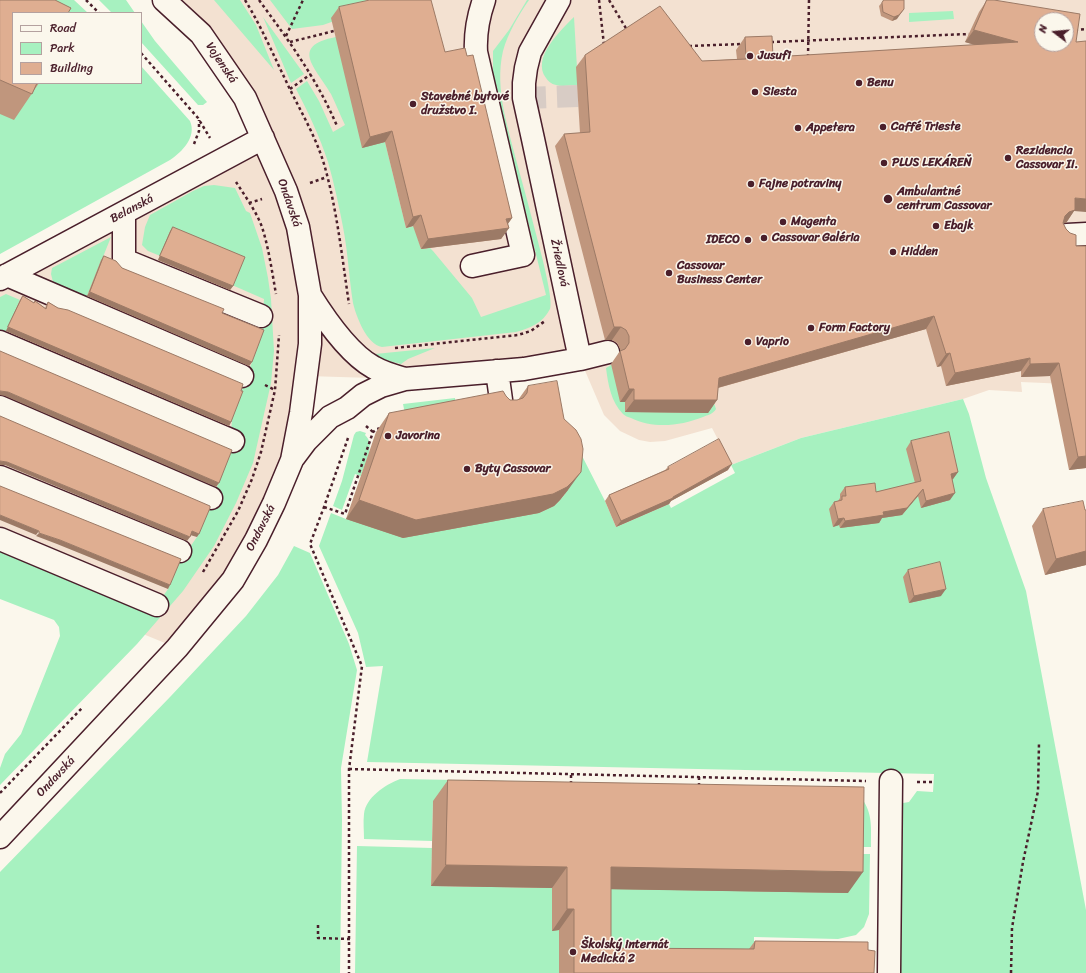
<!DOCTYPE html>
<html>
<head>
<meta charset="utf-8">
<style>
	body { margin:0 }
	#map { position:relative; width:1086px; height:973px; overflow:hidden; background:#fbf7ec; font-family:Sriracha,sans-serif }
	canvas { display:block }
	.legend { position:absolute; left:12px; top:12px; width:130px; height:72px; box-sizing:border-box; background:#fbf7ec; border:1px solid #b4a19f; margin:0; padding:5px 7px; list-style:none; font-size:12px; color:#4a1f2b }
	.legend li { display:flex; align-items:center; gap:8px; height:20px }
	.legend b { width:20px; border:1px solid #b4a19f }
	.north { position:absolute; left:1034px; top:12px; width:40px; height:40px; box-sizing:border-box; background:#fbf7ec; border:1px solid #b4a19f; border-radius:50%; rotate:286deg; font-size:11px; font-weight:700; line-height:16px; text-align:center; color:#4a1f2b }
	.north::after { content:''; display:block; margin:auto; width:14px; height:18px; background:#4a1f2b; clip-path:polygon(50% 0,100% 100%,50% 72%,0 100%) }
</style>
</head>
<body>
<div id="map">
<canvas width="1086" height="973"></canvas>
<ul class="legend">
<li><b style="height:5px;background:#fbf7ec"></b>Road</li>
<li><b style="height:11px;background:#a7f1c0"></b>Park</li>
<li><b style="height:11px;background:#dfae91"></b>Building</li>
</ul>
<div class="north">N</div>
</div>
<script>
const ctx = document.querySelector('canvas').getContext('2d');
ctx.lineJoin = 'round';
function fill(path, color) {
  ctx.fillStyle = color;
  ctx.fill(path, 'evenodd');
}
function trace(path, color, width, dash) {
  ctx.strokeStyle = color;
  ctx.lineWidth = width;
  ctx.lineCap = dash ? 'butt' : 'round';
  ctx.setLineDash(dash || []);
  ctx.stroke(path);
}
function drawText(font, color, halo, rows, align = 'center') {
  ctx.font = font + ' Sriracha,sans-serif';
  ctx.lineWidth = 3;
  ctx.setLineDash([]);
  ctx.textBaseline = 'middle';
  ctx.strokeStyle = halo;
  ctx.fillStyle = color;
  for (const [text, x, y, turn = 0] of rows) {
    ctx.save();
    ctx.translate(x, y);
    ctx.rotate((+turn || 0) * Math.PI / 180);
    ctx.textAlign = isNaN(turn) ? turn : align;
    if (halo) ctx.strokeText(text, 0, 0);
    ctx.fillText(text, 0, 0);
    ctx.restore();
  }
}
const built = new Path2D(`
	M157,0H1086V380L1067,384L1021,382L1022,392L989,390L963,399L801,438L731,465L712,428L665,441L650,442L639,440L620,431L604,415L580,359L405,379L307,376L274,503L177,648L0,575V279L263,138L245,98ZM1042,20H1066V44H1042Z`);
const green = new Path2D(`
	M0,0H74L88,13H21Z
	M99,0H126L135,13H112Z
	M214,0H240L256,25L274,70Z
	M270,0H366L368,9L323,25L292,29Z
	M527,0H529C518,16 508,33 503,51C494,90 509,130 518,167C527,199 535,230 543,261C545,270 553,302 550,309C543,323 530,328 516,332L382,347C367,345 356,316 353,303C349,278 348,252 343,227C339,206 334,183 328,162C320,137 308,112 296,89L307,81L319,101L333,132L345,125C340,115 336,104 331,94C317,69 288,46 336,37L385,142L406,228L414,226L421,249L430,248L433,251L472,298L481,317L546,295L493,79V51L509,30Z
	M953,11L954,19L909,22V13Z
	M263,17L304,74L291,83Z
	M574,17L578,85C570,85 563,87 556,85C551,84 548,81 546,78C531,58 561,30 574,17Z
	M141,21L155,41L207,102L203,105H198L141,42Z
	M141,66L190,121C197,137 182,152 170,160L0,254V114L37,83H141Z
	M214,185L235,188L246,211L250,213L262,248L268,278L271,299L274,351L271,383L253,463L236,503L214,546L183,591L137,644L0,785V768L5,754L21,734L60,636L59,627L54,620L0,599V546L157,605L168,589L178,564L197,537L230,454L232,418L262,334L264,299L232,285L148,251L142,245L145,227L150,215L193,191L204,186Z
	M111,237L84,304L54,286L51,274L52,268Z
	M6,294L20,300L5,335L0,333V297Z
	M435,348L408,359L401,364L385,360L375,354Z
	M611,365L712,397L716,409C713,414 708,415 703,417C680,426 654,429 631,418C628,417 625,416 623,414C611,402 608,384 606,368Z
	M551,395L605,501L616,527L669,504L671,508L735,473L731,465L801,438L963,399L969,414L986,478L1026,591L1086,910V973H895L897,804L909,802L917,791L933,792L934,774L367,762L383,666L366,667L358,633L319,546L331,513L346,519L539,513C550,508 558,503 565,494Z
	M455,398L456,410L406,419L403,404Z
	M360,431L366,433L365,435C376,445 365,463 361,476L355,474L342,510L333,506L342,481L354,435L356,432Z
	M294,546L310,553L349,644L357,670L341,768L342,821L340,973H0V872L170,697L246,616L278,575Z
	M400,779L564,782L433,801L432,841L364,839C364,831 363,822 364,814C366,797 385,785 400,779Z
	M859,794C873,813 871,824 871,847H849Z
	M357,846L432,848L431,886L560,888L552,920V930H559V973H355Z
	M849,854H870L869,914L864,927L856,935L838,939L754,937V954L587,973L589,889Z`);
const minorTunnel = new Path2D(`
	M524,98L578,96`);
const path = new Path2D(`
	M86,0L99,13
	M245,0C261,26 273,54 286,81C299,109 315,134 324,164C337,209 342,257 349,304
	M259,0C289,41 317,79 337,126
	M599,0L604,45
	M609,0L627,30
	M1075,30L1086,29
	M286,36L303,0
	M290,42L334,31
	M771,42L969,34
	M689,46L742,44
	M141,53L198,118L210,138
	M808,57L809,0
	M290,89L311,74
	M194,144L199,131V120
	M236,182C245,196 256,211 262,227C269,249 272,272 276,294
	M310,183L327,177
	M249,203L262,199
	M395,348L518,335L531,331L545,321
	M265,385L275,390
	M366,426L373,432
	M348,438L324,507L310,544L362,666L349,769V973
	M324,507L345,514L373,432L377,429L381,428
	M203,572L238,511L252,479L261,452L275,390L279,335
	M349,769L866,781
	M917,782H934
	M571,784V775
	M699,786V777
	M0,793L83,707
	M318,925V938L350,939
	M1011,973L1012,928L1023,862L1038,791L1039,743`);
const minor = new Path2D(`
	M559,0L530,52L526,68L524,83V98L533,139L580,359
	M124,213V260L261,316
	M1067,235L1086,234
	M472,266L523,255L476,52C475,33 478,17 484,0
	M7,275L242,376
	M0,279L263,138
	M310,295C325,319 348,353 373,367C383,373 394,376 405,379
	M0,342L233,441
	M497,371L502,407
	M0,407L211,498
	M294,457L306,441L330,417L347,408L363,395L381,386L405,379L524,369L580,359L608,352
	M0,477L180,551
	M0,539L157,605
	M0,837L177,648L233,580L256,540L274,503L292,460L301,413L310,344V295L298,227L286,191L245,98L201,34L164,0
	M889,973L891,781`);
const wall = new Path2D(`
	M0,0L13,83H39L14,120L0,114Z
	M884,0L897,19L892,21L881,16L879,6Z
	M987,0L1076,42L1074,211L1066,223H1063L1066,229L1076,246H1086V468L1069,470L1050,376L1021,377V371L946,386L941,366L937,367L926,329L718,388L717,400L708,413L625,412V402H620L611,364L620,351V349L617,343L612,340H605L555,146L564,134L580,133L576,67L585,55L702,61L737,59L736,50L745,37L773,57L975,45L965,42L979,12Z
	M339,7L445,52L467,56L512,218L508,224L509,228L501,239L421,249L413,226L406,228L385,142L362,148L331,18Z
	M173,227L233,286L230,290L158,260L170,231Z
	M104,256L122,268L222,313L252,362L249,366L87,296L101,260Z
	M23,296L34,303L35,301L45,308L48,302L58,308L241,391L231,422L229,426L6,331L20,300Z
	M528,386L568,490L560,500L554,506L539,513L403,538L346,519L376,432L389,413L506,396L510,400H518Z
	M911,441L958,472L953,479L952,480L950,500L921,508L918,496L902,515L882,518L879,523L840,528L839,525L833,527L829,509L834,502L838,501L840,498V494L845,487L876,492L915,483L906,449Z
	M668,467L728,470L671,501L669,504L616,527L605,501L609,495L665,470Z
	M1043,509L1085,510L1086,565L1045,575L1032,526Z
	M908,570L941,596L909,603L903,577Z
	M448,780L848,893L611,889V948L749,949L755,941L868,950L874,973H559V930L552,931V888L431,886L433,801Z`);
const shadedWall = new Path2D(`
	M904,9L897,19L892,21L894,17Z
	M974,30L1018,42L1009,55L965,42Z
	M392,131L385,142L362,148L370,137Z
	M1075,198L1086,199V212L1074,211L1066,223L1061,224Z
	M421,215L413,226L406,228L413,217Z
	M512,218L504,229L509,228L501,239L421,249L428,239Z
	M160,256L233,286L230,290L158,260Z
	M90,292L252,362L249,366L87,296Z
	M934,316L926,329L710,390L719,378Z
	M8,327L231,422L229,426L6,331Z
	M614,327H621L612,340H605Z
	M950,353L941,366L937,367L946,354Z
	M1030,358L1021,371L946,386L955,373Z
	M1059,363L1050,376L1021,377L1030,364Z
	M629,389H634L625,402H620Z
	M0,391L8,392L219,483L216,487L5,396L0,395Z
	M634,400H717L708,413L625,412Z
	M1086,456V468L1069,470L1078,457Z
	M0,461L7,462L190,537L187,541L5,465H0Z
	M732,464L728,470L671,501L669,504L616,527L621,521L673,497Z
	M581,472L568,490L560,500L554,506L539,513L403,538L346,519L359,500Z
	M958,472L953,479L946,481L951,474Z
	M923,489L918,496L902,515L882,518L879,523L840,528L845,521L883,512Z
	M955,493L950,500L921,508L926,501Z
	M0,515L39,531L36,535L0,520Z
	M844,518L839,525L833,527L838,519Z
	M192,531L199,534L197,537L190,535Z
	M39,533L60,540L170,585L168,589L57,544L36,536Z
	M1086,551V565L1045,575L1056,559Z
	M946,589L941,596L909,603L914,596Z
	M446,865L567,867L552,888L431,886Z
	M611,867L863,872L848,893L596,889Z
	M567,909H574L559,930L552,931Z`);
const building = new Path2D(`
	M0,0H55L71,8L68,13H13V83H37L32,94L0,80Z
	M370,0H431L445,52L465,48L467,56L473,55L512,218L506,219L509,228L428,239L421,215L413,217L392,131L370,137L339,7Z
	M884,0H904V9L899,15L894,17L883,12L882,3Z
	M987,0H994L1080,14L1076,42L1086,41V199L1075,198V210L1069,212L1065,216L1063,223L1066,229L1070,233L1076,235V246H1086V456L1078,457L1059,363L1030,364V358L955,373L950,353L946,354L934,316L719,378L717,400H634V389H629L620,351L625,349L629,343V336L626,330L621,327H614L564,134L590,132L585,55L660,6L702,61L746,59L745,37L772,36L773,57L1018,42L974,30ZM1042,20H1066V44H1042Z
	M173,227L245,257L233,286L160,256Z
	M104,256L116,261L122,268L224,309L222,313L264,330L252,362L90,292Z
	M23,296L34,303L35,301L46,309L48,302L58,308L68,310L243,384L241,391H243L231,422L8,327Z
	M0,351L232,450L219,483L8,392L0,391Z
	M557,381L564,419L576,430L581,439L583,449L581,472L573,481L567,487L553,494L416,520L359,500L389,413L503,391L506,396L510,400H517L523,398L527,393L528,386Z
	M0,416L210,506V508L199,534L192,531L190,537L7,462L0,461Z
	M949,432L958,472L951,474L955,493L926,501L923,489L907,508L883,512L884,515L845,521L844,518L838,519L834,502L842,500V496H846L845,487L875,483L876,492L921,481L911,441Z
	M719,439L732,464L673,497V498L621,521L609,495L669,469L668,467Z
	M0,486L181,559L170,585L60,540L39,533V531L0,515Z
	M1083,501L1085,510H1086V551L1056,559L1043,509Z
	M940,562L946,589L914,596L908,570Z
	M448,780L864,787L863,872L611,867V948L754,949L755,941L868,942V950L875,951L874,973H574V909H567V867L446,865Z`);
const markers = [
	[750,56,4,"#4a1f2b"],
	[859,83,4,"#4a1f2b"],
	[755,92,4,"#4a1f2b"],
	[413,104,4,"#4a1f2b"],
	[883,127,4,"#4a1f2b"],
	[798,128,4,"#4a1f2b"],
	[1008,158,4,"#4a1f2b"],
	[884,163,4,"#4a1f2b"],
	[751,184,4,"#4a1f2b"],
	[888,199,5,"#4a1f2b"],
	[783,222,4,"#4a1f2b"],
	[936,226,4,"#4a1f2b"],
	[764,238,4,"#4a1f2b"],
	[748,240,4,"#4a1f2b"],
	[893,252,4,"#4a1f2b"],
	[669,273,4,"#4a1f2b"],
	[811,328,4,"#4a1f2b"],
	[748,342,4,"#4a1f2b"],
	[388,436,4,"#4a1f2b"],
	[467,469,4,"#4a1f2b"],
	[573,952,4,"#4a1f2b"]
];
const poiNames = [
	["Jusufi",758,56],
	["Benu",867,83],
	["Siesta",763,92],
	["Stavebné bytové",421,97],
	["družstvo I.",421,111],
	["Caffé Trieste",891,127],
	["Appetera",806,128],
	["Rezidencia",1016,151],
	["Cassovar II.",1016,165],
	["PLUS LEKÁREŇ",892,163],
	["Fajne potraviny",759,184],
	["Ambulantné",897,192],
	["centrum Cassovar",897,206],
	["Magenta",791,222],
	["Ebajk",944,226],
	["Cassovar Galéria",772,238],
	["IDECO",740,240,"right"],
	["Hidden",901,252],
	["Cassovar",677,266],
	["Business Center",677,280],
	["Form Factory",819,328],
	["Vaprio",756,342],
	["Javorina",396,436],
	["Byty Cassovar",475,469],
	["Školský internát",581,945],
	["Medická 2",581,959]
];
const streetNames = [
	["Vojenská",221,63,56],
	["Ondavská",289,203,71],
	["Belanská",132,209,-28],
	["Žriedlová",559,263,78],
	["Ondavská",261,528,-63],
	["Ondavská",56,777,-47]
];
fill(built, '#f3e1d1');
fill(green, '#a7f1c0');
trace(minorTunnel, '#d8ccc5', 22, [22, 11]);
trace(minor, '#4a1f2b', 25);
trace(path, '#4a1f2b', 2.5, [3, 3]);
trace(minor, '#fbf7ec', 22);
fill(wall, '#c0967d');
fill(shadedWall, '#9c7a66');
fill(building, '#dfae91');
trace(building, '#9c7a66', 1);
for (const [x, y, r, color] of markers) {
  const dot = new Path2D();
  dot.arc(x, y, r, 0, 2 * Math.PI);
  ctx.fillStyle = color;
  ctx.fill(dot);
  trace(dot, '#fbf7ec', 1.5);
}
drawText('bold 12px', '#4a1f2b', '#fbf7ec', poiNames, 'left');
drawText('12px', '#4a1f2b', '#fbf7ec', streetNames);
</script>
</body>
</html>
